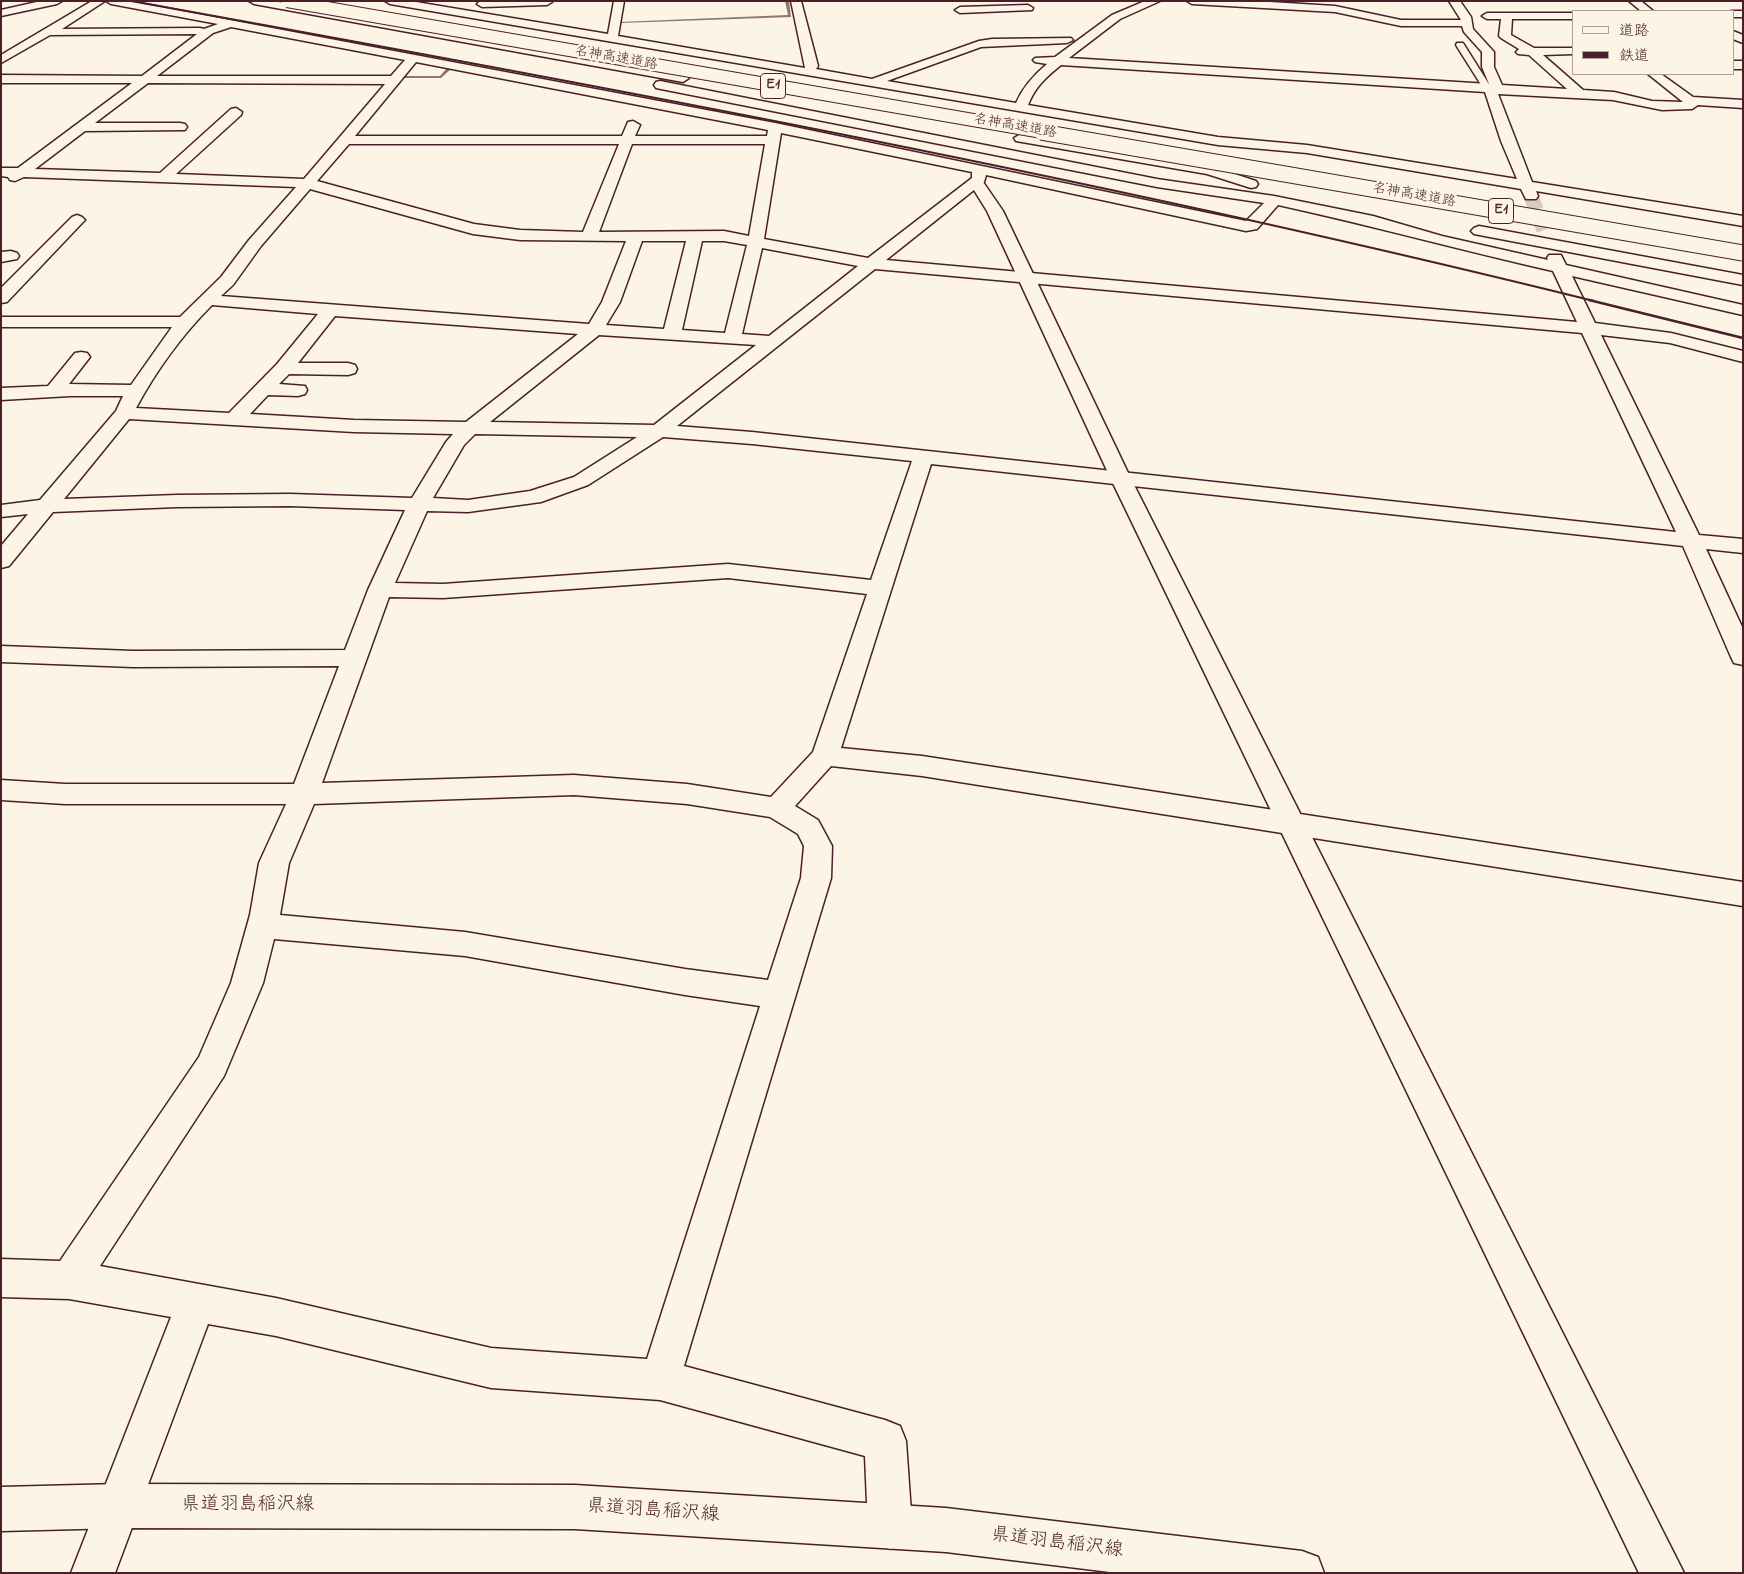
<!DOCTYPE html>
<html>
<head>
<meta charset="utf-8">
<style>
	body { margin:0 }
	#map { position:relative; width:1744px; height:1574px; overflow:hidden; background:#fcf5e5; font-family:"Indie Flower","Klee One",sans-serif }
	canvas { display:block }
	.frame { position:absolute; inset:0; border:2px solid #4a1f2b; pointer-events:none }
	.legend { position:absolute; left:1572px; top:10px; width:162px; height:65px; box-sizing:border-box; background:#fcf5e5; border:1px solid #b59f9b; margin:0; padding:6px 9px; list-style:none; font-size:15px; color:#4a1f2b }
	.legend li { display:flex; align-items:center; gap:10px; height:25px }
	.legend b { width:25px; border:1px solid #b59f9b }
</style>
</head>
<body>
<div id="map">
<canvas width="1744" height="1574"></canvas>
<div class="frame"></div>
<ul class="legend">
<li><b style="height:6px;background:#fcf5e5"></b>道路</li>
<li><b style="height:6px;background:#4a1f2b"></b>鉄道</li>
</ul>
</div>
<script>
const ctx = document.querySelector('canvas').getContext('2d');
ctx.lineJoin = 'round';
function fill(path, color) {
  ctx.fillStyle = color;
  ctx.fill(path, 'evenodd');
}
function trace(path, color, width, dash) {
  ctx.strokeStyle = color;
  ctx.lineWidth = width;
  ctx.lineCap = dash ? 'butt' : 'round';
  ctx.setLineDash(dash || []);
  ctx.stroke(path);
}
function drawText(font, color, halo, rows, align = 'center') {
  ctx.font = font + ' "Indie Flower","Klee One",sans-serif';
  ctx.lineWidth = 5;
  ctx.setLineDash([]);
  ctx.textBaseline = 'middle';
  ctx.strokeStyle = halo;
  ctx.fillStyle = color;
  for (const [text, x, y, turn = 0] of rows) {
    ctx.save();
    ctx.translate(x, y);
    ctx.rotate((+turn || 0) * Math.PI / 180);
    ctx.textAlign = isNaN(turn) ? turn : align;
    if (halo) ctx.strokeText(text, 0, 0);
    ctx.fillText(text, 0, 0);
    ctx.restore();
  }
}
const stream = new Path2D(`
	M785,1H789L791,17L621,23L619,22L788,15Z
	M447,68L451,69L441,78H402L400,77L402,76H440Z`);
const minorTunnel = new Path2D(`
	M1531,196L1544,230`);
const service = new Path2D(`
	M1457,43H1463L1492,89L1491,91H1485L1456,45Z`);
const minor = new Path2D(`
	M92,1H105L62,29L200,28L204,29L218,24L111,4L106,1H129L775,123L1246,221L1264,203L1157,187L656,88L654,85L656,82L660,81L1157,179L1274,196L1373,216L1442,236L1548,260L1547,258L1549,255H1561L1566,265L1743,305V315L1572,276L1595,323L1671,333L1743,351V362L1670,343L1601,335L1699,535L1743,539V553L1706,549L1743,629V665L1734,663L1731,657L1683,546L931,464L841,748L922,756L1743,882V906L922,776L831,766L795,806L818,820L832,846L831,878L684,1366L885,1420L900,1426L906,1441L912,1527L905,1542L890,1549L875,1542L868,1527L865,1456L660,1400L491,1388L276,1336L208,1324L115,1573H71L171,1317L69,1299L1,1297V1259L60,1261L199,1057L231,983L250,915L259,863L286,804H65L1,800V780L65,784H294L339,666L133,667L1,662V646L133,651L345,650L368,590L405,510L290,506L177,507L53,512L9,566L1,568V546L28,514L1,517V505L40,500L116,411L123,396H70L1,400V388L48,386L75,353L81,352L87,353L90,357L69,384L131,385L172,327H1V317H180L221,277L249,240L296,187L24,177L15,181L10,180L8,177L1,176V168H18L132,83H1V75L142,76L197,34L50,35L1,63V55ZM231,27L405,60L391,76H157L213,33ZM416,62L768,130L767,136H635L640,125L633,121L628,122L622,136H355ZM148,83L385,84L304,179L176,174L241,115L242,112L236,108L231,109L160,173L35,169L85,131L185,130L187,127L185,124L180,123H95ZM781,133L972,172V178L868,258L764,239ZM349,144H619L583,232L520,230L474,224L317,181ZM632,144H765L749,236L724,231L599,232ZM986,175L1246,231L1257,229L1278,205C1370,225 1461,250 1553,271L1577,322L886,260L984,182ZM310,189L473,234L520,240L626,241L602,302L589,324L221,296L233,285L261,246ZM642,241H686L664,329L606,325L620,302ZM702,241H724L747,245L725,333L682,330ZM762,248L858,266L769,336L742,334ZM875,269L1582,333L1676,532L752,432L677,426ZM212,305L318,314L277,364L229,413L136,408C156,371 182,335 212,305ZM335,316L578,334L466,422L354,420L250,414L268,395L298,396L305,394L307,390L305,386L279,384L289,374L348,375L355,373L357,369L355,365L348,363H298ZM599,335L756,345L654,425L490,422ZM129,419L354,432L453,434L446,442L412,498L290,494L177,495L64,499ZM475,434L637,437L574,477L530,491L468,500L433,498L464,445ZM663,437L752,444L912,461L871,580L728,564L443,584L395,583L427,511L468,512L541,502L588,485ZM728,578L867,594L813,752L771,797L687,784L574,775L322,783L389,597L443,598ZM574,795L687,804L770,817L798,834L804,846L801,878L768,980L685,969L465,932L280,915L289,863L314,804ZM274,939L465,956L685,995L760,1006L647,1359L491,1348L276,1298L100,1266L224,1076L263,983Z
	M249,1H273L683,74L689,78L683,82L254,4Z
	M385,1H410L608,34L614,1H624L618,36L805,68L791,1H801L818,66L816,69L872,79L979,41L992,39L1071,38L1073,40L1067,43L981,47L887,81L1016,103C1023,87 1034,75 1047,64L1035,62L1033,60L1035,58L1055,57L1112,15L1145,1H1160L1120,19L1069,58L1489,84L1482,67V52L1464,32L1462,26H1401L1335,12L1192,4L1187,1H1253L1335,6L1401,20H1461L1449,1H1460L1471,17L1473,29L1494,52V67L1502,85L1567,89L1529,55L1518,54L1516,52L1519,49L1501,38L1499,36L1501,19H1487L1482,16L1487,13H1573V19H1512L1511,35L1534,48H1573V54L1543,55L1583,90L1614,92L1652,101L1683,102L1648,74H1661L1693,97L1743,100V108L1698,105L1692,109L1662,110L1613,100L1498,94L1532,182L1743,216V226L1536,191L1538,196L1536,199H1526L1521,189L1307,153L1218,145L390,4ZM1061,65L1485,92L1501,141L1517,179L1307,145L1218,137L1028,105C1035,87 1046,77 1061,65Z
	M480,1H552V2L547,5L482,7L477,4Z
	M1629,1H1641L1653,11H1641Z
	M1028,5L1033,8L1032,10L960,13L955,10L960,7Z
	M1731,11H1743V17H1733V11Z
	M1733,31L1743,35V43L1733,39Z
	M1733,61H1743V69H1733Z
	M1021,134L1210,166L1256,181L1258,184L1256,187L1251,188L1207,174L1016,141L1014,138Z
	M77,215L82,217L85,220L82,223L7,302L1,303V288L72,217Z
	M1479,226L1743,275V285L1474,234L1471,231L1474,228Z
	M11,251L17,253L19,256L17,259L1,262V252Z`);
const tertiary = new Path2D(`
	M976,178L981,179L1003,211L1130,477L1684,1573H1639L1110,477L987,211L969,182L971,179Z`);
const secondary = new Path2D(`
	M41,1H62L57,4L1,16V10Z
	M119,1484L575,1485L946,1508L1302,1551L1318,1557L1324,1573H1118L946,1552L575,1529L119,1528L1,1531V1487Z`);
const railFar1 = new Path2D(`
	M131,1C621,89 1111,181 1594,301`);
const rail = new Path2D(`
	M1589,300L1743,338`);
const motorwayBridgeFar1 = new Path2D(`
	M287,1L1048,133`);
const motorwayBridge = new Path2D(`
	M1041,132L1743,253`);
const farStreetnames = [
	["名神高速道路",616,59,10],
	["名神高速道路",1015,127,10],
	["名神高速道路",1414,196,10]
];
const shields = [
	[773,86,25],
	[1501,211,25]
];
const shieldNames = [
	["E1",773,86],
	["E1",1501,211]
];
const nearStreetnames = [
	["県道羽島稲沢線",248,1506],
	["県道羽島稲沢線",653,1512,4],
	["県道羽島稲沢線",1057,1544,7]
];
fill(stream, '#917474');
trace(minorTunnel, '#d8cac0', 15, [15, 8]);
trace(service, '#4a1f2b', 3);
trace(minor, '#4a1f2b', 3);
trace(tertiary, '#4a1f2b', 3);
trace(secondary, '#4a1f2b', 3);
fill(service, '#fcf5e5');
fill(minor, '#fcf5e5');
fill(tertiary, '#fcf5e5');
fill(secondary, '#fcf5e5');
trace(railFar1, '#4a1f2b', 2);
trace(rail, '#4a1f2b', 2.5);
trace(motorwayBridgeFar1, '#4a1f2b', 14, []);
trace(motorwayBridge, '#4a1f2b', 17, []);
trace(motorwayBridgeFar1, '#fcf5e5', 12);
trace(motorwayBridge, '#fcf5e5', 15);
drawText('14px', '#4a1f2b', '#fcf5e5', farStreetnames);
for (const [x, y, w] of shields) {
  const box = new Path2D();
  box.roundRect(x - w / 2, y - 12.5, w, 25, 4);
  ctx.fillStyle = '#fcf5e5';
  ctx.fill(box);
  trace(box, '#4a1f2b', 1);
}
drawText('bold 15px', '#4a1f2b', null, shieldNames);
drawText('19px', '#4a1f2b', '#fcf5e5', nearStreetnames);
</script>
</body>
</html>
